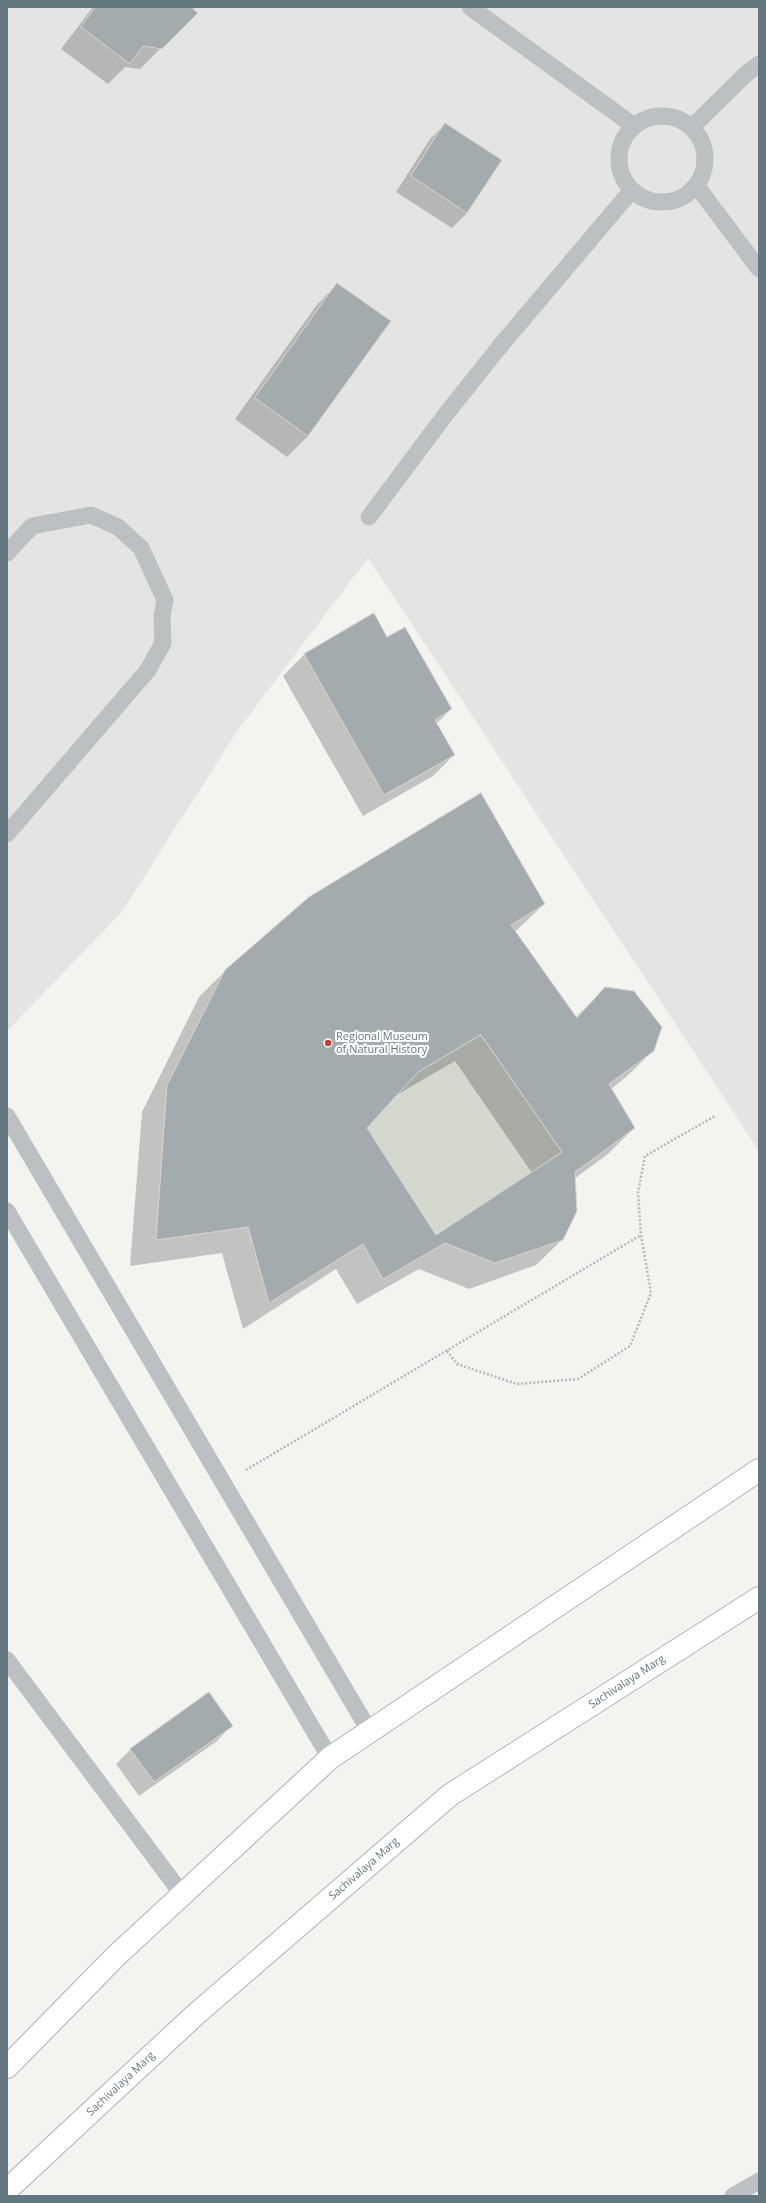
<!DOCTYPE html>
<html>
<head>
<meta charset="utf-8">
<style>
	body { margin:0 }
	#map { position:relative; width:766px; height:2203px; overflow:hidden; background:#f3f3f0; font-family:"Open Sans",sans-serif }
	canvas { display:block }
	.frame { position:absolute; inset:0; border:8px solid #65777e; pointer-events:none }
</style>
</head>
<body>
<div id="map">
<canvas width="766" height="2203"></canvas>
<div class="frame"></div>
</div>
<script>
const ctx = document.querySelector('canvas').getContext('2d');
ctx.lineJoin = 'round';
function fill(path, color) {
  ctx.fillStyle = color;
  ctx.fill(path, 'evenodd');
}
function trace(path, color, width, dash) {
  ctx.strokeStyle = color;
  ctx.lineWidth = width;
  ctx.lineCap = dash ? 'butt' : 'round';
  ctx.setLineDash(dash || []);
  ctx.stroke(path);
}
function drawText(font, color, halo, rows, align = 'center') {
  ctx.font = font + ' "Open Sans",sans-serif';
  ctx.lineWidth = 4;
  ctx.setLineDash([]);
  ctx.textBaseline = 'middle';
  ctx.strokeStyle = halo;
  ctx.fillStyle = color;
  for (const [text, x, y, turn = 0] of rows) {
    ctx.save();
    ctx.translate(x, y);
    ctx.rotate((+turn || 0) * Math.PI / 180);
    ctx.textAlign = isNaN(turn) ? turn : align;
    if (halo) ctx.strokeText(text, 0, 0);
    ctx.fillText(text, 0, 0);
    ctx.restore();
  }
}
const built = new Path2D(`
	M7,7H759V1151L368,558L238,730L121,913L7,1031Z`);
const green = new Path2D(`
	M481,1035L562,1152L436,1235L367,1128L417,1073Z`);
const shadow = new Path2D(`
	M93,7H196L193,10L196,13L140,69L125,67L108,84L61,49Z
	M445,124L467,213L452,228L396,192L430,139Z
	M337,284L308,436L287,457L235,419L316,306Z
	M373,615L387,638L451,709L436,724L454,755L433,776L363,816L283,676L304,655Z
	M544,904L515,932L576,1017L605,988L653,1051L626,1077L611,1089L634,1128L608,1154L574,1179L563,1239L536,1265L469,1289L419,1269L357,1304L336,1269L243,1329L222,1253L130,1266L142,1112L199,997L225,971ZM455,1061L532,1173L436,1236L366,1127L395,1096Z
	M231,1726L217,1741L139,1796L116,1764L131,1749Z`);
const building = new Path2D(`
	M96,7H190L198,13L162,49L143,46L130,64L81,27Z
	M445,123L502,160L467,213L411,176Z
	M337,283L391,321L308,436L255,398Z
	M374,613L387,637L405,627L452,709L435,720L455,755L384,795L304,654Z
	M481,793L545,904L511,925L577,1018L605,987L634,991L662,1027L654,1051L609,1084L635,1128L575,1172L577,1211L563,1240L495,1263L445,1243L383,1279L363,1244L269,1303L248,1227L156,1240L167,1085L225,970L309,897ZM481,1035L562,1152L436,1235L367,1128L417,1073Z
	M209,1692L233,1726L154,1782L130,1749Z`);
const path = new Path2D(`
	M447,1351L457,1364L517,1384L578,1379L630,1346L651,1293L641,1235L638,1193L645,1156L715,1116
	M246,1470L641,1235`);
const service = new Path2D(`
	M470,7L634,126
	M619 159a43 43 0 1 1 86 0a43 43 0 1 1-86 0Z
	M692,127L746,74L759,64
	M696,185L759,269
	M369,517L446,414L501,345L632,190
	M7,553L32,526L91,515L118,527L141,548L165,600L162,616L163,643L148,670L7,834
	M7,1116L370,1732
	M7,1211L330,1758
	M7,1660L182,1894
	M733,2196L759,2181`);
const secondary = new Path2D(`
	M7,2067L116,1956L330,1758L759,1470
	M7,2190L195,2015L450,1795L759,1598`);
const markers = [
	[328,1043,4,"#d03c33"]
];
const poiNames = [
	["Regional Museum",336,1037],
	["of Natural History",336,1050]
];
const streetNames = [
	["Sachivalaya Marg",627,1682,-33],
	["Sachivalaya Marg",364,1869,-41],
	["Sachivalaya Marg",121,2084,-43]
];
fill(built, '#e4e4e3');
fill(green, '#d4d8cf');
fill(shadow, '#0003');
fill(building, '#a3abae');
trace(building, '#d5d4d3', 1);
trace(secondary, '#adb4b6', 24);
trace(path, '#b5b9ba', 2.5, [2, 2]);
trace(service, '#bbc0c2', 17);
trace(secondary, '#fff', 22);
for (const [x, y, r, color] of markers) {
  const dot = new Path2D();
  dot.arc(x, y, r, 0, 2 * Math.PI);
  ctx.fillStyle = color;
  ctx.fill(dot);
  trace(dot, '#fff', 1.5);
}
drawText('11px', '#65777e', '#fff', poiNames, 'left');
drawText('11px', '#65777e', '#fff', streetNames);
</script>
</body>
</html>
